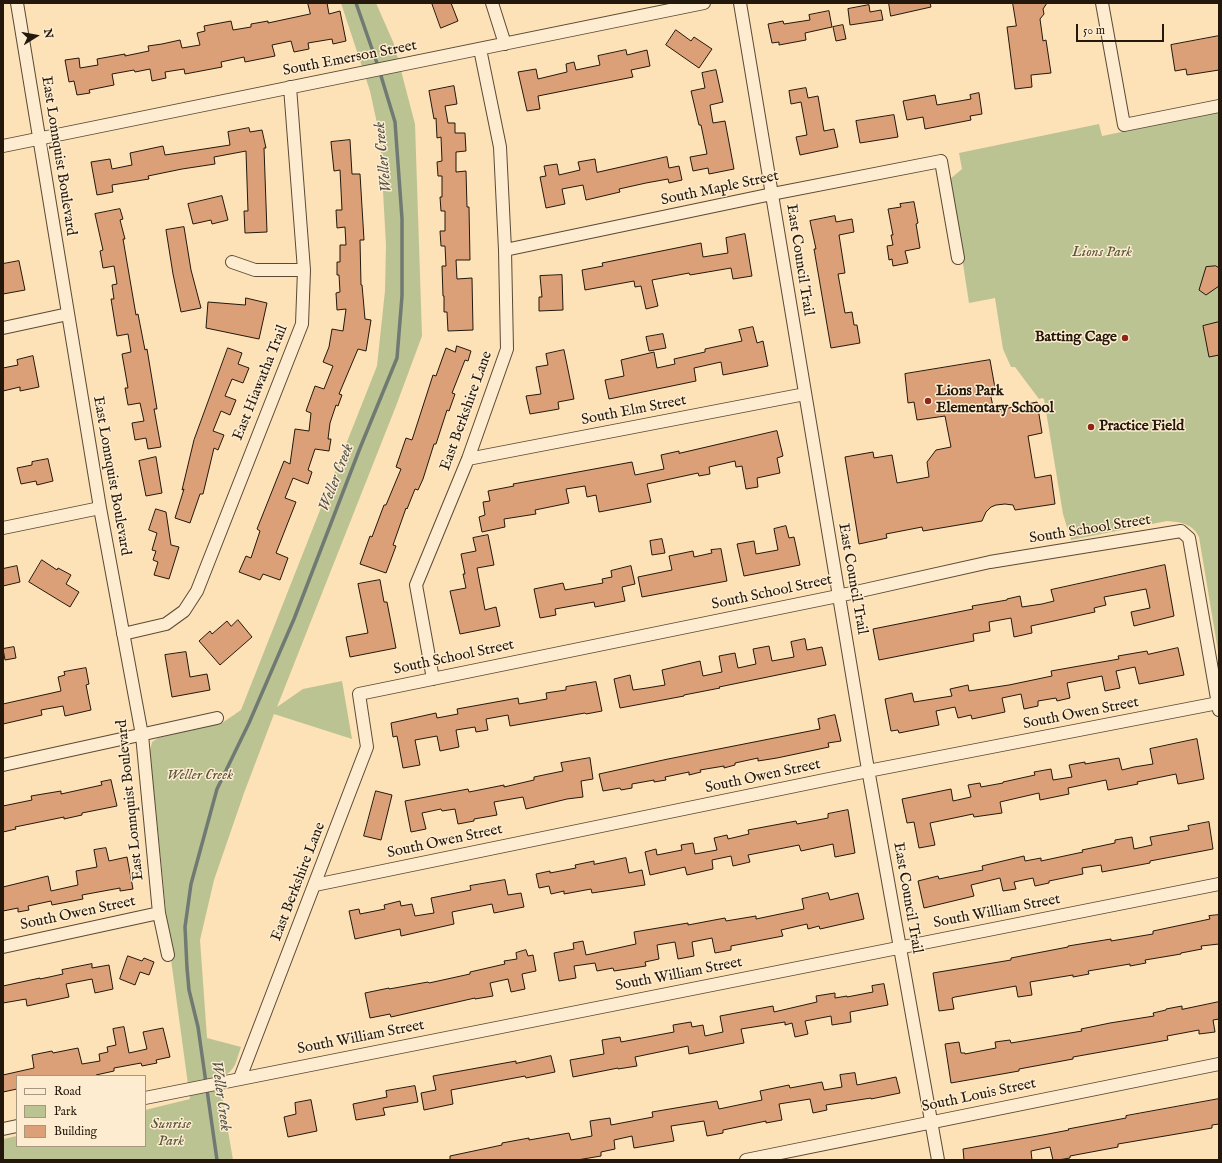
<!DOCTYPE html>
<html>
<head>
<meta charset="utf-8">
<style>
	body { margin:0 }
	#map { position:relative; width:1222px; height:1163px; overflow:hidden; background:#fde1b7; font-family:"IM FELL English",serif }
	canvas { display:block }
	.frame { position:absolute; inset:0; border:4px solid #23180b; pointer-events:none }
	.legend { position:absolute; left:16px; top:1075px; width:130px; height:72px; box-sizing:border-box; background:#feecd0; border:1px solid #a69781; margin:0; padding:5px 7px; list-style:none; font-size:12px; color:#23180b }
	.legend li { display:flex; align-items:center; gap:8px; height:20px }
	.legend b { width:20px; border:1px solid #a69781 }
	.north { position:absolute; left:16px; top:16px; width:40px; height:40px; -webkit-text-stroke:3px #feecd0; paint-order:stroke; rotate:79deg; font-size:11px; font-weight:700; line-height:16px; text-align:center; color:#23180b }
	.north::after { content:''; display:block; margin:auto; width:14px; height:18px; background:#23180b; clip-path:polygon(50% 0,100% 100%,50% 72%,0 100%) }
	.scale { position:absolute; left:1076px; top:24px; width:88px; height:18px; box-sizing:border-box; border:2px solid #23180b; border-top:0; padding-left:5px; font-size:12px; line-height:14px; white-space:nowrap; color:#23180b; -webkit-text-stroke:3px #feecd0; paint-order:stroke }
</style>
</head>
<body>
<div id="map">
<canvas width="1222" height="1163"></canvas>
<div class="frame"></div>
<ul class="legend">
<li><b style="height:5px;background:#feecd0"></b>Road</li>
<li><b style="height:11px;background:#bbc392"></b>Park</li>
<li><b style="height:11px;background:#dca079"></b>Building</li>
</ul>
<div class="north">N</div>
<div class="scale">50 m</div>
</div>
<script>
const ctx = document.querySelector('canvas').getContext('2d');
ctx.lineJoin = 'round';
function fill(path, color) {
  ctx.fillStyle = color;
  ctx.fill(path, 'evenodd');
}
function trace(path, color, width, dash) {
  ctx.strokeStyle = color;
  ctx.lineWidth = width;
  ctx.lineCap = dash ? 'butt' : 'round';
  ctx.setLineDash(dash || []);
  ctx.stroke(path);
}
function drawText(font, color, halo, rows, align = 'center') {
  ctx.font = font + ' "IM FELL English",serif';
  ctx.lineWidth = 3;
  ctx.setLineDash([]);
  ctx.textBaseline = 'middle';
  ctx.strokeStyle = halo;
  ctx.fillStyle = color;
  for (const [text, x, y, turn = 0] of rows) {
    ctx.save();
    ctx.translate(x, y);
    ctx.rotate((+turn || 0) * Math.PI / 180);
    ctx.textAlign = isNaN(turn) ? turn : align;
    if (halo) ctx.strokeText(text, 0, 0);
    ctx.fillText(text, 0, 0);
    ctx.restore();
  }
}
const green = new Path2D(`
	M341,3H376L394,44L415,124L422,336L396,406L277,707L303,689L342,681L352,739L274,714L244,793L214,880L200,940L207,1038L241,1047C235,1064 236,1071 219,1078L233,1160H3V1139L17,1136V1146H145V1110L190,1099L170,952L150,751L152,742L158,738L222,723L241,710L377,366L385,291L386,245L380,137L370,91Z
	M1219,112V657L1199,537C1193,524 1181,522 1167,521L1071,540L1063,514L1044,399L1042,398L1039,399L1015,367H1011L1003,349L995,298L969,303L950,179L962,169L959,153L1099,124L1102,136Z`);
const stream = new Path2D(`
	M217,1160L198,1027L189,990L187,968L185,927L191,884L217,789L249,723L294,619L360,448L397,358L402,296V219L395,122L378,66L356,3`);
const building = new Path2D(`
	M308,3H327L329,14L340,11L346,41L333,44L332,39L308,43L309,49L294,52L291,41L272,45L275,56L245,62L244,57L221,62L222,67L185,74L184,69L165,72L166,78L152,81L150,69L135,72L134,70L112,74L114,85L89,90L90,93L77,95L74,81L69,82L65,60L79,58L80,68L98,65L97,59L125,54V56L149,51L148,46L162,44L180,40L182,48L200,45L197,33L205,31L204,26L231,21L233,30L251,27V24L268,21V23L310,14Z
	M432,3H451L458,21L441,28Z
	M889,3H930L931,7L891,16Z
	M1013,3H1047L1043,9L1044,14L1040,19L1043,41L1046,40L1051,73L1031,75L1032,87L1015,89L1007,27L1016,26Z
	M869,5L870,12L881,10L883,20L850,25L848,9Z
	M829,11L832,27L805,33L806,40L779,45V42L772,43L768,24L783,21L784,24L810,20L809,15Z
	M843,25L846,39L836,41L833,27Z
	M676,30L691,41L694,37L712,49L699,68L666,45Z
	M1219,36V70L1187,75L1186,69L1175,71L1171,45Z
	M626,50L627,55L647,50L650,66L631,70L633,77L538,96L540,109L527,111L518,72L536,69L538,79L567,72L566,64L574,62L576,70L600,65L598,56Z
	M716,70L723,102L710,105L713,123L725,121L734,169L709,174L708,168L693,171L690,157L707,154L701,125H699L691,91L705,88L702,73Z
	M454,86L457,104L445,106L448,123H455V133H465L466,151L456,152V172L466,171L467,207H469L470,260H456L457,279L472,278L473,330L448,331L447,312H444V296H443L442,266H446L445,246H441L440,231H445V211H441L440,197H442V176H438L437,162L442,161L441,137L437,138L436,118L434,119L429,91Z
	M806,88L808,98L818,96L824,131L834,129L838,147L800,155L796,137L807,135L801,102L791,104L789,91Z
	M979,93L982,114L970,116L971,120L925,129L923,117L907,120L903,101L935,95L937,105L971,99L970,95Z
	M894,115L898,137L860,143L856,121Z
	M249,128L250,132L262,130L266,148H264L267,232L245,233L244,211H248L246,151L214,157L215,164L182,169L148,176L149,179L112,185L113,192L97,195L91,162L110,159L112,169L132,165L130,153L163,146L165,155L230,145L228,132Z
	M350,140L352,174H360L364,240H360L361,285H362L365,319L371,320L366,351L358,349L339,394L342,395L338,406L336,405L330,423L328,439H331L329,451L315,449L308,470L312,472L308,484L293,478L285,498L296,502L276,553L288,558L280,580L263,574L260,580L239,572L246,556L251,558L260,531L257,529L284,461L290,464L295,429L309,431L311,413L306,411L315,386L324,389L333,366L323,362L329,347L332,329L343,331L346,309L337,310L336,293L340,292L339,275H337V262H340V245H346L345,227L337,228L336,210H342L340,170L334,171L331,142Z
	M667,157L669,168L679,166L682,180L669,183L668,179L646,183L619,189L620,192L586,200L583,185L562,189L565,204L546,208L540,177L546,176L544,166L557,164L559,175L580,170L578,162L595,159L597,172Z
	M222,196L228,220L212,224L211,220L193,224L188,204Z
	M914,202L918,223L916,224L920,248L905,251L908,263L893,266L892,259L889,260L887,246L893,245L891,235H893L888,209L901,207L900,204Z
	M120,209L123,219L120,220L125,239H123L136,315L138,314L145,350L147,349L157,409H154L161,447L148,449L146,438L135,440L132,423L144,421L140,403L128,405L125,388H128L122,354L131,352L128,334L117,336L111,299H114L112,285L117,284L114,266L103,268L100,251L103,250L95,214Z
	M835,216L836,222L852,219L854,232L839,235L845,273L838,274L845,313L852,312L854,325H857L860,343L831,348L814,249H816L810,221Z
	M184,227L191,270L201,308L181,312L173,274L166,230Z
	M745,234L752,276L733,279L731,268L690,275L689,273L652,280L658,306L646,309L641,286L635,287L634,281L585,290L582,270L603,266L602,263L701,243L703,257L728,253L726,238Z
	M19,261L25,290L3,294V264Z
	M1216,266L1219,268V286L1206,295L1199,290L1206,267Z
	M562,275L563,310L539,311V297H542L540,276Z
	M246,298L267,303L259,339L206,328L208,302L245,305Z
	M1219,322V355L1209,357L1203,326Z
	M753,327L757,343L763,341L768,366L723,375L721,362L694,368L696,381L609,399L605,380L624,376L621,360L654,352L657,368L675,364L674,359L705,352V349L742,341L739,330Z
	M663,334L666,348L649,351L646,337Z
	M457,346L471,351L468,361L465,360L452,393L455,394L449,411L447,410L436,444H434L423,479L418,490L415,489L407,509L406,508L393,545L396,546L386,573L360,564L370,536L372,537L384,505H386L401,469L396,467L406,438L412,440L433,375L436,376L446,348L455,352Z
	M228,348L242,353L238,364L249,368L243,383L232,379L225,396L236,400L230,415L221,411L213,431L224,435L218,450L214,448L203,494H200L190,523L175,518L184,489L182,490L194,440Z
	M564,350L574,399L558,402L559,409L530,414L526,396L541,394L536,367L548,365L546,354Z
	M33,356L39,387L20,391V387L3,391V368L18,365L17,360Z
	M990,360L995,388H989L994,411L1037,402L1042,433L1028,436L1035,478L1051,475L1055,504L1015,510L1013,505L1005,504L996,505L991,507L986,512L982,521L923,531L922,527L886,534L887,538L859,544L845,457L873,452L874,458L892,455L897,483L929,477L927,462L936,450L951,447L945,416L917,420L914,402L908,403L905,374Z
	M777,431L783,456L777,458L780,473L757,478L758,487L746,489L742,466L736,467L735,461L709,467L710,474L699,476L698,473L647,484L651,502L599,512L596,495L587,497L585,486L566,489L569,503L535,510L536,514L504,519L505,527L482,532L479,517L485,515L483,502L490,501L488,491L514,486L513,484L632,462L635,475L645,473L664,469L661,455L679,451V453Z
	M156,457L162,493L146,496L139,461Z
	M48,459L53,481L37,485L36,481L21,484L17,468L32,465V462Z
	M156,509L166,512L171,545L179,547L169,579L154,575L158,562L153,560L156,551L152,550L157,533L149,530Z
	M786,526L789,538L794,537L800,565L744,576L737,544L754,541L756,554L778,550L774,529Z
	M488,535L494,565L477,568L485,610L496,607L500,626L460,634L450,591L466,588L463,574H465L461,554L476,551L473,538Z
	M662,539L665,553L652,555L650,541Z
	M721,549L727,581L642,597L638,577L672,570L669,556L693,551L694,557L712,553L711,550Z
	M42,560L57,570L58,568L71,575L66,584L79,592L70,607L29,582Z
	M1165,565L1174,616L1134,626L1131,612L1150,608L1146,589L1104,597L1106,605L1094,608L1095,612L1031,626L1032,633L1014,637L1011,618L989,622L990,631L973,634L974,641L879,660L873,629L973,609L972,606L1007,600V599L1020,596L1022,607L1042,604L1054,601L1051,590Z
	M17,566L20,582L3,586V569Z
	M631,566L635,584L622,587L625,601L595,607L594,602L555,609L556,615L540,618L534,589L563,583L565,590L603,583L602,579L612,577L611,571Z
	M380,580L384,602H387L396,648L350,657L346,637L368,633L358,584Z
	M238,620L252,637L220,665L199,641L210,631L212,634L227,621L231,626Z
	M805,639L807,650L822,647L826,665L719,687L720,688L684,695V696L620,708L614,679L630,675L633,690L647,688L665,685L662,670L700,661L703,676L722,672L719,656L735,653L738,668L756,664L753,649L769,646L772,661L794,657L791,642Z
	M14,647L16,658L5,660L3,649Z
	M1178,648L1184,675L1139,684L1135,667L1116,671L1120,688L1105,691L1102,676L1067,683L1070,698L1057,701L1056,698L1038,701V706L1024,709L1021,694L1002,698L1005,712L972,719L971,715L958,718L955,707L936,711L939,725L899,733L898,730L891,731L885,699L912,693L914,702L952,696L950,689L968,685L969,691L1009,685L1052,676L1051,671L1119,659L1118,656L1147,651L1148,654Z
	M186,652L190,677L207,674L210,690L172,697L165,655Z
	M86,668L89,684L86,685L91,710L65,716L63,706L41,710L42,715L3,724V704L61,691L58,677L65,675L64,672Z
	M596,682L602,711L586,714L585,713L510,726L508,715L486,719L488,730L476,732L475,727L456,730L459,747L440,751L437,736L415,740L420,765L403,768L397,736L393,737L391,723L436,713L437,718L458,714L457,709L518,698L519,704L547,699L546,693L566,690V687Z
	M835,715L841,741L828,743L829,747L777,758L758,761V758L735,763V765L724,768V766L700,770L701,772L689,775V772L665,777L666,780L654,782V780L632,784V788L621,790L620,788L603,791L599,774L668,759L820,729L818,719Z
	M1197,739L1204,779L1178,784L1176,774L1137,782L1138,784L1108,790L1106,780L1068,788L1069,794L1040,800L1039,793L1000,802L1002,813L974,817L973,814L930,823L935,845L919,848L914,822L907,823L902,799L951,789L953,801L971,797L968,785L980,783L981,787L1003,783V782L1035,775L1034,772L1051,769L1053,780L1072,777L1069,765L1085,762V764L1119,758L1122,770L1134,767L1153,764L1150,749Z
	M590,758L593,779L581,781L583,797L567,799L526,809L523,797L494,802L497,815L474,819V821L458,824L455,809L442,811L441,809L422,813L426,829L411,832L405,801L468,789L469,792L504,785V787L534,780V777L563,771L561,763Z
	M111,780L117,806L82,813V815L64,819V817L15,827L16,829L3,832V806L32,800L31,796L61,791V794L102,785L101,782Z
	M376,791L392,795L381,840L364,836Z
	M848,810L855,853L835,857L833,844L801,851L799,845L748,855L750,862L733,866L731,856L712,860L713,869L687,875L685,867L650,875L645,852L656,849L657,855L682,850L681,845L693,843L695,854L717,850L714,838L727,835L728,839L749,834L748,830L796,821L797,824L828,818V814Z
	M1209,822L1213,849L1150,861V863L1102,872L1101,865L1082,868L1083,874L1049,881V883L1035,886L1033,878L1014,882L1016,889L1003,891L1000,878L971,885L974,896L924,908L918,881L938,876L939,879L983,870L982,866L1024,856L1025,861L1041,858V861L1083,852L1082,850L1115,843V840L1132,837L1134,849L1152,845L1150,837L1189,830L1188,826Z
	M106,848L109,861L127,857L133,889L120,891V888L82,895L83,899L52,905L51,901L28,906L29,910L18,912V908L3,911V887L48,876L51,891L78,885L76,871L97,867L94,850Z
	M626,858L629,873L642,870L645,885L592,893L591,889L564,894V891L551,894L549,886L539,888L536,874L550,871V873L576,868L575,865L594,861V864Z
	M505,880L508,895L521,893L524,907L494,913L492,904L452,912L454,924L401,936L400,929L355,939L349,911L359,909L360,914L385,909L384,905L400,901L401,906L412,904L415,916L434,913L431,898L471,890L470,886Z
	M828,893L830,900L858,893L864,919L820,929L819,926L808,929L807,924L781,930L783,936L731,946V950L715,953L712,938L692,942L694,956L678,959L675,942L657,945L659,959L645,962L646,966L614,971L613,968L597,971L595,963L574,966L576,978L559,981L554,953L574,949L573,943L583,941L586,955L636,944L634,932L688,923V925L725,918L726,921L756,916V919L804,909L802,899Z
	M1219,915V944L1201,946L1202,949L1181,953V954L1145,960L1146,963L1130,966V964L1088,971L1089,974L1073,977V975L1030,982L1032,995L1018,997L1016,986L955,997L952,998L954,1009L939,1011L933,973L1011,960V958L1068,947V946L1111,939V941L1153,934V931L1210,919L1209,916Z
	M526,950L528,956L533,955L536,971L522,974L525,989L511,992L508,979L490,983L493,996L475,999V998L391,1017L390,1014L370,1018L365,993L389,988V989L428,982L429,983L470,974V972L505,964L504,961L517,959L516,953Z
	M128,956L142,961L144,958L154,962L149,975L140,972L135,985L120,979Z
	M92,964V968L109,965L113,989L95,993L92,979L66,984L69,997L27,1006L26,999L3,1003V986L40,978V979L63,974L62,970Z
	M884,984L888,1005L850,1012L851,1022L832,1025L831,1016L805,1021L808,1034L795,1037L792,1023L785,1025V1022L741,1029L744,1043L689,1054L688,1046L635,1057L637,1066L618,1069V1068L573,1077L570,1060L604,1054L602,1040L620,1037L621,1042L674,1032L673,1025L691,1022L692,1027L703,1025L705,1036L723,1032L720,1016L773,1006L774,1012L817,1002L816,996L835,993V998L847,996V997L873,992L872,986Z
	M1219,1002V1019L1213,1020L1215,1032L1199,1034V1030L1167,1036L1168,1040L1073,1057V1059L1019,1069V1071L951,1083L945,1044L959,1042L961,1053H965V1054L996,1048L995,1042L1010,1040L1011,1043L1041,1038L1082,1031L1081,1029L1110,1023L1154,1016L1153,1013L1166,1010V1009L1182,1006V1009Z
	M124,1027L129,1053L147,1049L143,1032L163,1028L170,1057L156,1060L157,1063L142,1066L141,1063L114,1068V1071L96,1075V1076H17V1089L3,1092V1075L34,1068L32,1055L52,1051L53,1053L78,1048L82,1064L100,1061L99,1054L108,1052L107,1047L116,1045L113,1029Z
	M551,1056L555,1072L526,1078L525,1076L451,1090L453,1104L424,1110L421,1093L436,1090L433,1076L516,1061V1063Z
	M855,1073L857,1085L896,1077L900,1093L871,1099V1098L826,1105L827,1110L813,1113L810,1099L779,1104L782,1120L766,1123V1121L723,1130V1133L707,1136L704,1121L671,1126L674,1141L634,1148L632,1136L614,1140L615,1149L601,1152V1156L577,1160H450V1156L502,1145V1143L529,1138V1140L569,1133L571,1140L592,1136L590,1121L610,1118L611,1125L653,1117L652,1112L717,1101L719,1109L762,1100L760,1091L789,1085L790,1088L822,1082L824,1090L842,1087L840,1075Z
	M415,1086L418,1102L383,1108L385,1115L356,1120L353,1104L387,1097L386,1091Z
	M1219,1099V1124L1212,1125V1128L1118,1144V1147L1070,1156V1158L1058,1160H1053L1050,1147L1031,1151L1032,1160H964L963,1149L1043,1135L1069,1130L1068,1129L1126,1118V1116Z
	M311,1100L317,1131L288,1137L284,1117L296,1114L295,1103Z`);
const street = new Path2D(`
	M17,3L100,508L142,735L159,913L168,955
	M492,3L505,44
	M740,3L866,758L938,1160
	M1102,3L1124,125L1219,106
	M3,146L704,3
	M505,250L772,194L941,161L958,258
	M232,262L255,270H304
	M3,328L68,314
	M468,459L805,394
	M3,528L100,508
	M123,634L166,624L184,611L197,591L302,324L304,270L290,87
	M433,679L416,585L468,459L507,349L505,250L500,147L480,49
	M3,765L217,718
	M315,885L868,771L1218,703
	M3,947L159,913
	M240,1078L367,747L359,694L838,596L990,562L1181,531L1189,538L1219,710
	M145,1098L1219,884
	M3,1129L17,1126
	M746,1160L1219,1064`);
const markers = [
	[1125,338,4,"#8f2418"],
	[928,401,4,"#8f2418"],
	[1091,427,4,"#8f2418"]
];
const streetNames = [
	["South Emerson Street",350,59,-11],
	["East Lonnquist Boulevard",58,156,81],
	["South Maple Street",720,189,-12],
	["East Council Trail",799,260,81],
	["East Hiawatha Trail",261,383,-68],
	["East Berkshire Lane",467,411,-70],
	["South Elm Street",634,411,-11],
	["East Lonnquist Boulevard",111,476,80],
	["South School Street",1090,530,-9],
	["East Council Trail",852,579,80],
	["South School Street",772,593,-12],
	["South School Street",454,658,-12],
	["South Owen Street",1081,714,-11],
	["South Owen Street",763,777,-12],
	["East Lonnquist Boulevard",131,800,-96],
	["South Owen Street",445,842,-12],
	["East Berkshire Lane",299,882,-69],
	["East Council Trail",907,898,80],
	["South William Street",997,912,-11],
	["South Owen Street",78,914,-12],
	["South William Street",679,975,-11],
	["South William Street",361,1038,-11],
	["South Louis Street",979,1096,-12]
];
const parkNames = [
	["Lions Park",1102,253],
	["Weller Creek",200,776],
	["Sunrise",171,1125],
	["Park",171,1142]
];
const poiNames = [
	["Batting Cage",1117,338,"right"],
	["Lions Park",936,392],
	["Elementary School",936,409],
	["Practice Field",1099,427]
];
const waterNames = [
	["Weller Creek",384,157,-96],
	["Weller Creek",337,478,-69],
	["Weller Creek",220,1096,82]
];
fill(green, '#bbc392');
trace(stream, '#707a73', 3.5);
fill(building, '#dca079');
trace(building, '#23180b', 1);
trace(street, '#5a4a36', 14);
trace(street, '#feecd0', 12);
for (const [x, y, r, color] of markers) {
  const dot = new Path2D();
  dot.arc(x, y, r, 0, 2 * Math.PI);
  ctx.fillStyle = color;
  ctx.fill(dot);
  trace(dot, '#feecd0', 1.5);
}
drawText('15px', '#23180b', '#feecd0', streetNames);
drawText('italic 15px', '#58543a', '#feecd0', parkNames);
drawText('bold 15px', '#23180b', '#feecd0', poiNames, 'left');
drawText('italic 16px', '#505148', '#feecd0', waterNames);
</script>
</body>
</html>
